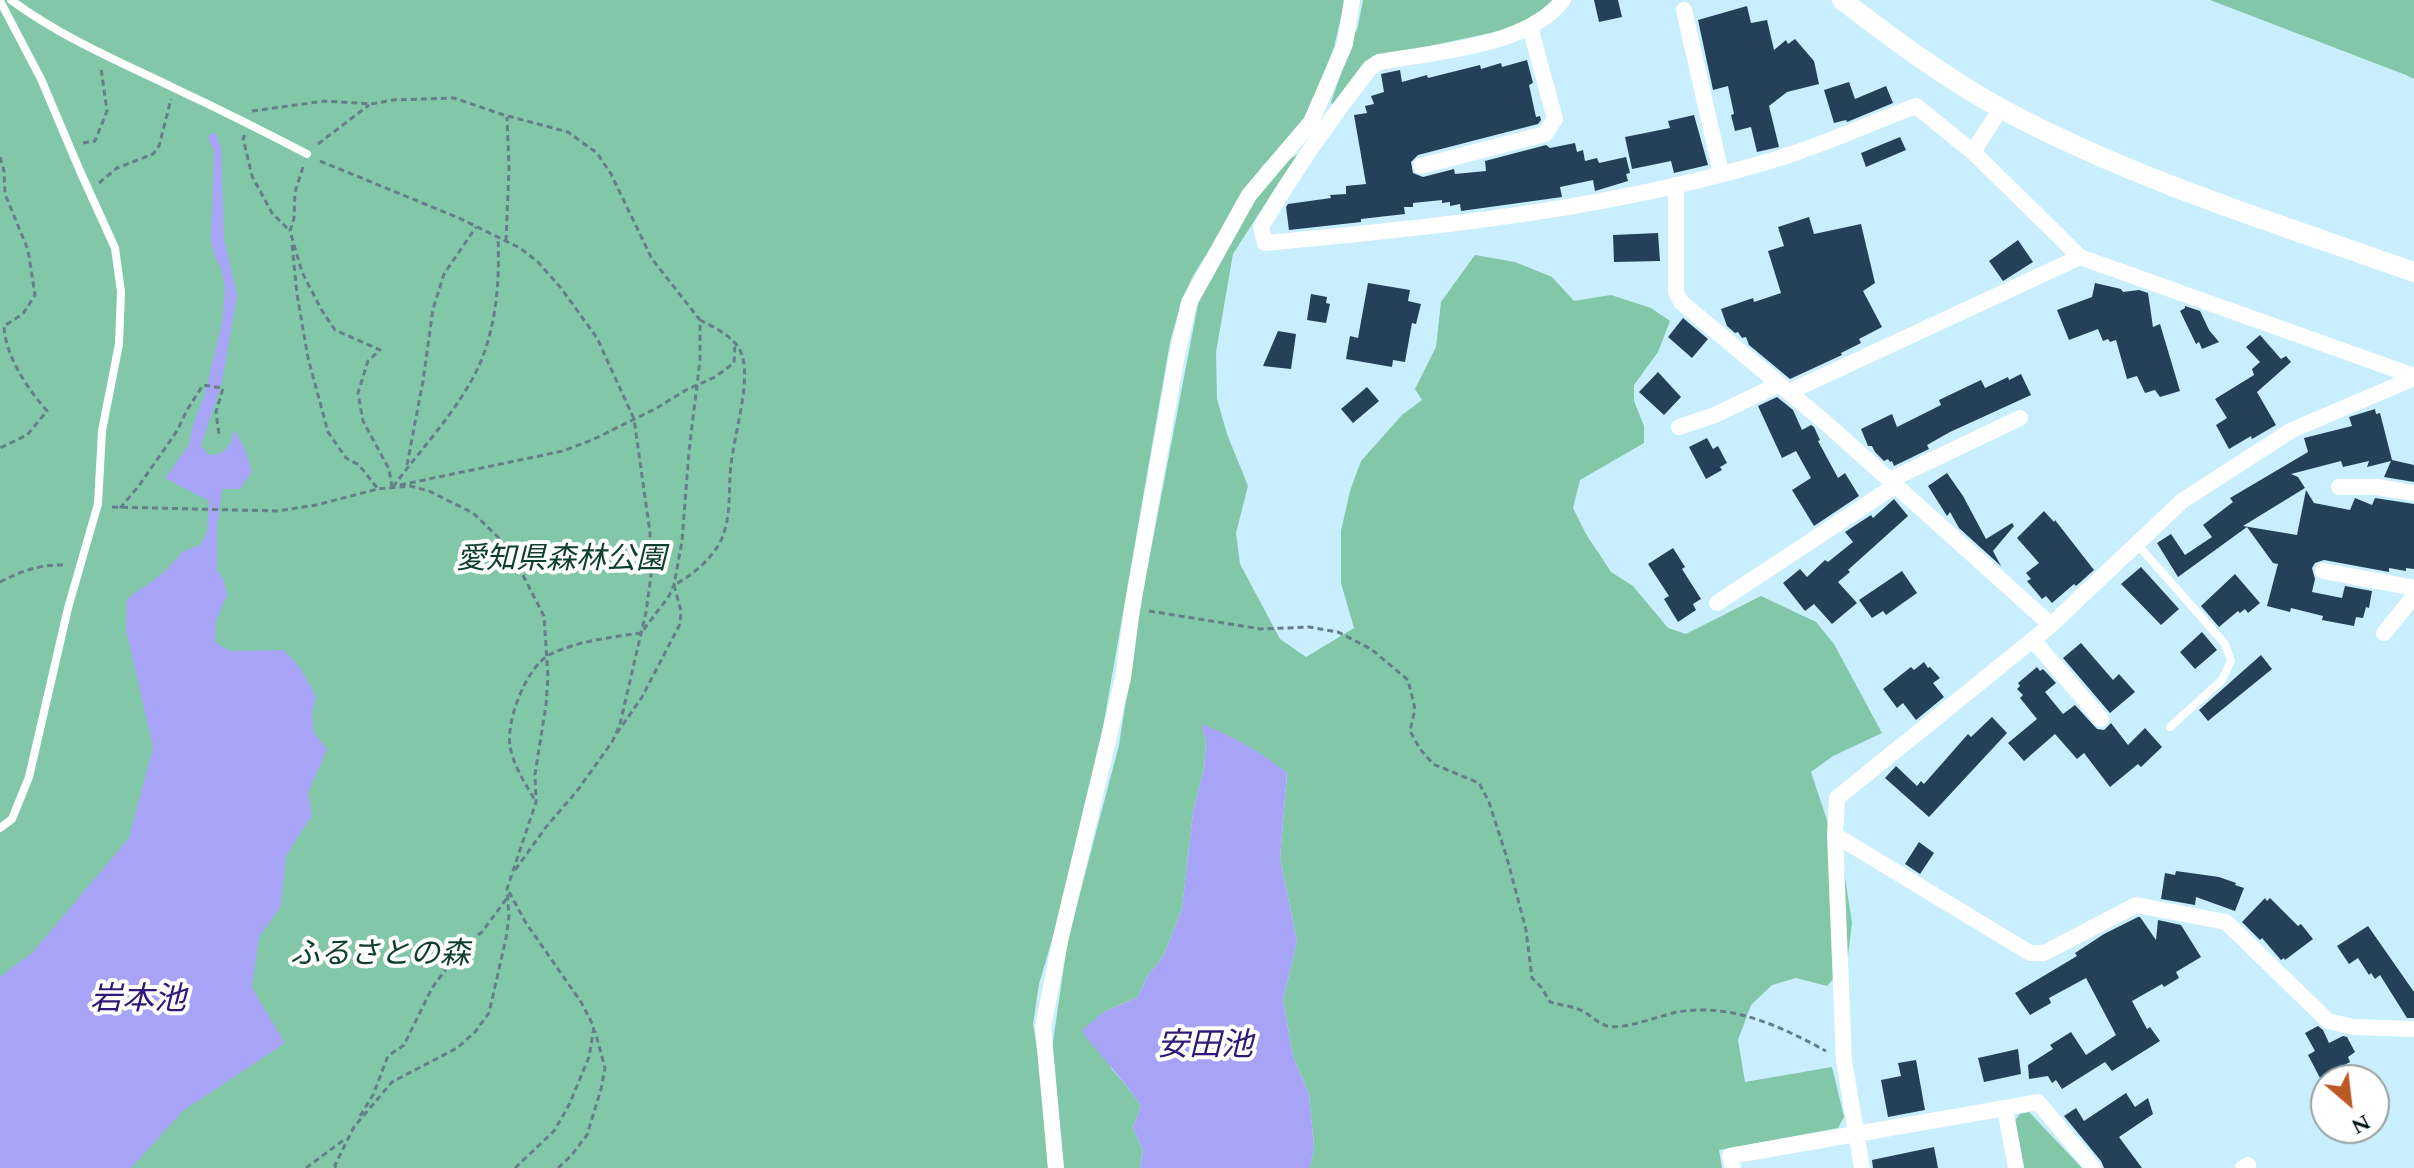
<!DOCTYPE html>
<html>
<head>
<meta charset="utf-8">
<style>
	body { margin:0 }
	#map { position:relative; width:2414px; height:1168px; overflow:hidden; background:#c9eefd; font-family:Spectral,serif }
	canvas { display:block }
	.north { position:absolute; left:2310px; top:1064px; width:80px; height:80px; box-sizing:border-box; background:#fff; border:2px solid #999fa2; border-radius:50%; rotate:152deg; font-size:22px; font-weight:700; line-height:32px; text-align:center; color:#011017 }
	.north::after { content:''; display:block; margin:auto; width:28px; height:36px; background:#bd5925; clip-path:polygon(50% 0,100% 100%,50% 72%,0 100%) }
</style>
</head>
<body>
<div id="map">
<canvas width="2414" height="1168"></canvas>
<div class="north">N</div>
</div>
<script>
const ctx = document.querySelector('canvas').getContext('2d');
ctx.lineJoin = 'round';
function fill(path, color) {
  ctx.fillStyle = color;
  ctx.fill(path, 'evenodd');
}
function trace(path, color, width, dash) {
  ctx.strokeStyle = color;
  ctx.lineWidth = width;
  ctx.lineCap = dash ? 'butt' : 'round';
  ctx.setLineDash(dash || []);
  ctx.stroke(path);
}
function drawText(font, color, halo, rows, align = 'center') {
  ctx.font = font + ' Spectral,"Noto Sans JP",serif';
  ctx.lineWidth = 8;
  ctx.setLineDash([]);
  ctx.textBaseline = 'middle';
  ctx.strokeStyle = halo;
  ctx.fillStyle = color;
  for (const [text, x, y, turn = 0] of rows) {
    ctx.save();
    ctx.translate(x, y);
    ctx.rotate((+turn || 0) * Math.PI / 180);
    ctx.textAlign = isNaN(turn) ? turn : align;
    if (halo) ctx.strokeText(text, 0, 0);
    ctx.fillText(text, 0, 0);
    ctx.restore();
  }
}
const green = new Path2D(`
	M0,0H1345L1334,47L1306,121L1290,141L1263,165L1194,274L1182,299L1170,342L1101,739L1079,848L1039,984L1033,1024L1040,1067L1048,1168H0Z
	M1363,0H1556L1518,27L1374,58L1333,106L1331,102L1358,26Z
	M2210,0H2414V79L2406,75Z
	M1300,153L1272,193L1233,254L1216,352L1217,399L1227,434L1248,486L1236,533L1240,564L1280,639L1306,657L1354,628L1341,583V531L1350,491L1361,461L1402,415L1422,400L1415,389L1436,347L1441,302L1475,255L1515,262L1552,277L1574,301L1611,295L1651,308L1670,321L1658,352L1634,385V401L1644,426V443L1580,480L1573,508L1586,534L1611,572L1633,586L1668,628L1686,634L1761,596L1816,622L1834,644L1882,733L1833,756L1811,772L1844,871L1852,923L1847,963L1827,986L1796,978L1772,985L1751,1005L1738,1040L1745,1082L1832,1067L1844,1117L1838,1128L1719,1150L1722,1168H1310L1314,1146L1309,1095L1293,1056L1283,1000L1297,941L1280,859L1287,773C1261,753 1234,736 1202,726L1206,741L1204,768L1193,812L1182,909L1163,957L1148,975L1138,997L1104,1012L1111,1068L1130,1090L1141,1106L1133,1127L1143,1150L1140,1168H1063L1052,1048L1068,939L1119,745L1143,591L1199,299L1247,210L1288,160Z
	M2029,1112L2082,1168H2024L2015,1120L2020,1114Z`);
const water = new Path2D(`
	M216,133L221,148L224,240L237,295L222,382L201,446L209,455C225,456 232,444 234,429L245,449L252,472L240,489H222L217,528V570L224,580L227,596L216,620L215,642L230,651L284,650L300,668L316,697L312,714L314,733L327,749L308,793L312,815L286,856L281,906L259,937L252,988L285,1043L184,1110L131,1168H0V977L32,953L129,838L153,747L126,630L127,599C139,589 153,582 165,571C182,556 175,552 201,545L207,532L209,501L165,478L189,445L193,425L205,393L222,323L225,291L222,271L214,255L211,241L214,151L207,136Z
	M1201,724C1233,736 1261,752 1287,773L1280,859L1297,941L1283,1000L1293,1056L1309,1095L1314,1147L1310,1168H1140L1143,1150L1133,1127L1141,1106L1130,1090L1081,1031L1104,1012L1138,997L1148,975L1163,957L1182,909L1193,812L1204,768L1206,741Z`);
const building = new Path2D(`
	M1594,0H1618L1622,17L1599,22Z
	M1747,6L1751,23L1767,20L1774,50L1786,40L1788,44L1795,39L1814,61L1819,84L1787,92L1769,106L1779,147L1757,152L1751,127L1735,131L1731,115L1734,114L1728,86L1713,90L1698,20Z
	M1527,60L1533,83L1529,85L1536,117L1540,116L1541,120L1538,124L1418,155L1411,162L1413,173L1423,177L1454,169L1455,174L1486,171L1485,161L1546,145L1550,148L1575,143L1577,152L1583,150L1585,161L1597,158L1599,163L1626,157L1630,173L1626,174L1628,181L1595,191L1593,180L1560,187L1562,197L1461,211L1460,204L1450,206V202L1442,203V200L1413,203V207H1404L1405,214L1361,219V222L1289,230L1286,207L1288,204L1331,198L1330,195L1346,194V186L1366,184L1354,115L1367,113L1365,106L1374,104L1371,96L1384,92L1381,74L1400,70L1402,82L1427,75L1428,78L1480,65L1481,69L1501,63L1502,67Z
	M1849,82L1855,99L1886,86L1893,103L1847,122L1846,120L1834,123L1824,90Z
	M1694,115L1708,165L1674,173L1671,161L1632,169L1625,137L1670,128L1668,121Z
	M1900,137L1906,150L1866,167L1861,153Z
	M1809,217L1814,234L1861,224L1875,283L1863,291L1882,327L1859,339L1861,343L1841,353L1842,355L1790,379L1749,345L1746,337L1742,338L1738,332L1735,333L1727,326L1721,309L1753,298L1754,302L1781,293L1768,251L1784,246L1778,227Z
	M1658,233L1660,261L1614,262L1613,235Z
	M2018,240L2033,262L2003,281L1989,261Z
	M1368,283L1410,290L1408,301L1421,304L1416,324L1412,323L1405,362L1393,360L1392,367L1346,359L1350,336L1358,338Z
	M2095,283L2121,289L2123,292L2139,290L2148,293L2153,327L2160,324L2180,391L2160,397L2155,390L2145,393L2137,376L2127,379L2116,340L2110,342L2108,339L2103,341L2098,329L2069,340L2057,310L2092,297Z
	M1311,294L1327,297L1326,303L1330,304L1326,323L1307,320Z
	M2185,306L2200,311L2209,330L2219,342L2202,349L2199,342L2196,344L2180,311L2185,308Z
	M1683,318L1708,339L1692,358L1668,337Z
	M1278,331L1296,334L1291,369L1263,366Z
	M2260,335L2281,359L2286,356L2291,362L2257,392L2276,425L2252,439L2251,436L2229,449L2216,425L2227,418L2215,399L2254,375L2252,369L2260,362L2246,347Z
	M1658,372L1681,397L1664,415L1639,392Z
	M2021,374L2031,395L1950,432L1927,445L1929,449L1894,466L1892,461L1890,462L1888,459L1884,461L1875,452L1872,446H1868L1861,429L1892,414L1897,427L1941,405L1939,400L1981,380L1985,388L2008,377L2009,380Z
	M1367,387L1379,401L1353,423L1341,409Z
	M1777,397L1793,410L1802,430L1811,425L1814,427L1820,440L1818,441L1838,478L1845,473L1859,496L1814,526L1792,490L1811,478L1796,451L1782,458L1758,406Z
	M2375,409L2376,414L2380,413L2392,460L2414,465V482L2384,477L2391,461L2367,467L2369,461L2343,467L2341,461L2291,474L2298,477L2305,488L2243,526L2297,535L2306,490L2314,503L2350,510L2355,498L2372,505L2375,498L2414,504V569L2406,568V571L2389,568V572L2324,560L2315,563L2312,568L2315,579L2312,592L2342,598L2345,586L2372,591L2369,608L2366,607L2363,618L2356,617L2354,626L2322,620L2323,616L2291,608L2290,612L2267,606L2278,564L2273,563L2247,527L2178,577L2157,543L2171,534L2185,555L2212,537L2203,525L2233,502L2230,498L2308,452L2304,438L2352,426L2349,417Z
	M1707,438L1713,449L1718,446L1727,463L1720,467L1722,470L1706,479L1689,447Z
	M1947,473L1963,496L1986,539L2012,523L2014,526L1993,551L2001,566L1959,528L1950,512L1947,516L1928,486Z
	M1894,499L1908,516L1848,570L1850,572L1838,582L1857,603L1832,624L1814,604L1805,611L1783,583L1800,569L1807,577L1825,560L1828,562L1853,542L1845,532L1871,515L1873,518Z
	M2044,511L2054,522L2055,520L2094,570L2076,586L2074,584L2052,603L2046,596L2042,599L2027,581L2031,579L2026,573L2039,563L2017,538Z
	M1673,548L1685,567L1682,569L1701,599L1693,604L1696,610L1678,622L1664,599L1669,596L1648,564Z
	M2141,567L2179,609L2161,625L2121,584Z
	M1902,571L1917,593L1886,615L1883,611L1872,618L1859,600Z
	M2235,574L2260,603L2248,613L2245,609L2240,613L2238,611L2219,627L2201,606Z
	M2202,632L2217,650L2195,669L2180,652Z
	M2081,643L2113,680L2119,674L2135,692L2110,713L2063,658Z
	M2261,655L2272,669L2208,721L2199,710Z
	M1924,662L1928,668L1930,667L1940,678L1933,683L1944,697L1916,720L1903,703L1897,708L1883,689L1911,667L1914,670Z
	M2037,667L2040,671L2043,669L2056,683L2045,692L2063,714L2075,705L2097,729L2104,730L2111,723L2128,745L2145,728L2162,747L2141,767L2138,764L2110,787L2084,753L2077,759L2055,734L2024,761L2008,743L2037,719L2020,698L2023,695L2017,689L2020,686L2018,683Z
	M1992,717L2007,733L1929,817L1885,778L1896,766L1917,786L1921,781L1924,784L1968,734L1971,737Z
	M1919,842L1934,853L1920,874L1905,864Z
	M2176,871L2219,877L2236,883L2235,885L2244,888L2235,911L2196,897L2195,905L2161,899L2165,873L2175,875Z
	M2265,898L2267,901L2270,898L2298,926L2301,924L2313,939L2285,960L2284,958L2281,960L2262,938L2260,940L2242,922Z
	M2138,917H2140L2156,940L2158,920L2181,925L2201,957L2176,972L2179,978L2164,987L2162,984L2132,1001L2147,1029L2150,1027L2160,1041L2112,1071L2105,1062L2062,1089L2056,1080L2052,1083L2048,1076L2029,1079L2028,1065L2053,1049L2050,1045L2071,1032L2086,1055L2116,1035L2086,978L2049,998L2051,1003L2030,1015L2015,993L2077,956L2075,953L2104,934Z
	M2368,926L2414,992V1018H2407L2380,975L2375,979L2371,973L2369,975L2358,958L2349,964L2337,946Z
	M2318,1026L2323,1030L2329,1043L2343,1036L2347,1037L2355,1052L2348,1057L2350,1062L2320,1078L2308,1055L2315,1051L2305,1033Z
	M2018,1049L2021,1074L1984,1082L1978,1058Z
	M1916,1060L1925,1110L1888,1117L1881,1080L1901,1076L1898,1063Z
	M2126,1093L2135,1107L2148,1098L2153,1114L2119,1137L2142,1168H2104L2101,1161L2064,1116L2076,1108L2084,1121Z
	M1934,1147L1938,1168H1873L1872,1160Z`);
const path = new Path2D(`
	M252,111L325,101L371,104L393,100L454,98L504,115L568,132L597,153L611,174L652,259L700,320V360L689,451L682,541L674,585L669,596L641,633C612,637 578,641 551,654C527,665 506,720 510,746C513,765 526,785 536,802
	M245,135L243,138L252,176L272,213L289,230
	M83,143L95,141L107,111L101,68
	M318,144L369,105
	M0,157L4,171L5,194L28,250L35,295L23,314L4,326C5,356 28,389 47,411L27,435L0,448
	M320,161L459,218L520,248L538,262L561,288L597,338L634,419L650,533L651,576L646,612L620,724L612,742L577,791L546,827L513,873
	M303,167L295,192L294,218L290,231L302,272L321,309L335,330L380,350L368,361L358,393L363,421L389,469L392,487
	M99,183L117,168L153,154L159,146L171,99
	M506,241L509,168L507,117
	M292,245L297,294L308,358L328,432L346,458L359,465L378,489
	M407,465L423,381L433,309L444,274L476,227
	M400,485L563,451L592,440L655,409L686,390L715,377L734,363L735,343
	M393,487C420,450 452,417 474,376C496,334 500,284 498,237
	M112,507L278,511L316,505L378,489L410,486L429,491L473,513L497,536L515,560L544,616L548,677L546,705L535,774L536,802L507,889L509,916L506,938L489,1013L475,1032L457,1048L392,1082L354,1127L335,1165L336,1168
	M120,508L138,487L177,431L187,410L203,385L223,388L216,412L219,434
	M0,582C21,571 41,564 65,565
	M1149,611L1261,629L1309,627L1338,632L1371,649L1408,680L1415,709L1410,731L1420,749L1433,764L1479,783L1489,802L1507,858L1526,930L1532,978L1541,987L1550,1002C1560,1005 1571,1006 1580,1010C1589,1013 1597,1023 1607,1026C1622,1030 1657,1017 1673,1013C1728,1001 1780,1026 1826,1051
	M617,733L642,697L680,624L681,611L674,585C692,576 714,557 722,538C732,513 728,490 731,465C734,435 751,382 742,355C736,337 715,328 700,320
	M509,892L526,923L581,1002L594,1027L589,1057L569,1105L554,1131L515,1168
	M360,1116L373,1095L388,1056L404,1045L432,988L461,949L482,932L507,898
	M306,1168L345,1139
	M558,1168L571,1156L587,1135L601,1089L605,1068L595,1031`);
const service = new Path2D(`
	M11,0C61,37 118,61 174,88C219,109 263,131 307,154
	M0,1L41,79L80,171L115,248L121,292L119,344L102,431L98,504L68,608L29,777L12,819L0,828
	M2137,544L2225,644L2231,661L2222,680L2170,727`);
const minor = new Path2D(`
	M1563,0C1526,47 1435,52 1379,62L1370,68C1330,119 1294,171 1261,227L1265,243C1440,227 1617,209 1786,156C1830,142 1873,122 1916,106L1973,152
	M1684,10L1721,173
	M2001,108L1973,152L2080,257L2414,376
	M1421,166L1545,134L1555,119L1530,27
	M1676,185V292L1681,302L1827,424L2051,625
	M1789,392L2080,257
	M1679,427L1715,415L1779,384
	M1890,480L2020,418
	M2339,487H2377L2414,493
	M2323,571L2414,588
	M1717,603L1896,485
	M2384,633L2414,596
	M2033,640L2101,719
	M1835,835L2030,953H2044L2136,905L2226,922L2328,1021L2353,1027L2414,1029
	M2005,1108L2038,1102L2093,1168
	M1056,1168L1043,1027L1061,937L1123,678L1132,609L1177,355L1189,303L1249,195L1311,122L1345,44L1352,0
	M1733,1168L1730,1156L2005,1108L2016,1168
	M1862,1168L1844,1061L1835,835L1837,798L2051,625L2182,501L2292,430L2414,378
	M2243,1168L2248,1165`);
const tertiary = new Path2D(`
	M1842,0C1893,39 1945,78 2002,109C2132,179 2275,223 2414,272`);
const parkNames = [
	["愛知県森林公園",561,562],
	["ふるさとの森",380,957]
];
const waterNames = [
	["岩本池",138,1003],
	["安田池",1205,1049]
];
fill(green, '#82c7a8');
fill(water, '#a7a4f8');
fill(building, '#244159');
trace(path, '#657f8a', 3, [6, 4]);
trace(service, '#fff', 8);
trace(minor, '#fff', 16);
trace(tertiary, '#fff', 20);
drawText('italic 30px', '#0e3e2c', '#fff', parkNames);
drawText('italic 32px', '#2f1877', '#fff', waterNames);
</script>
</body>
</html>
